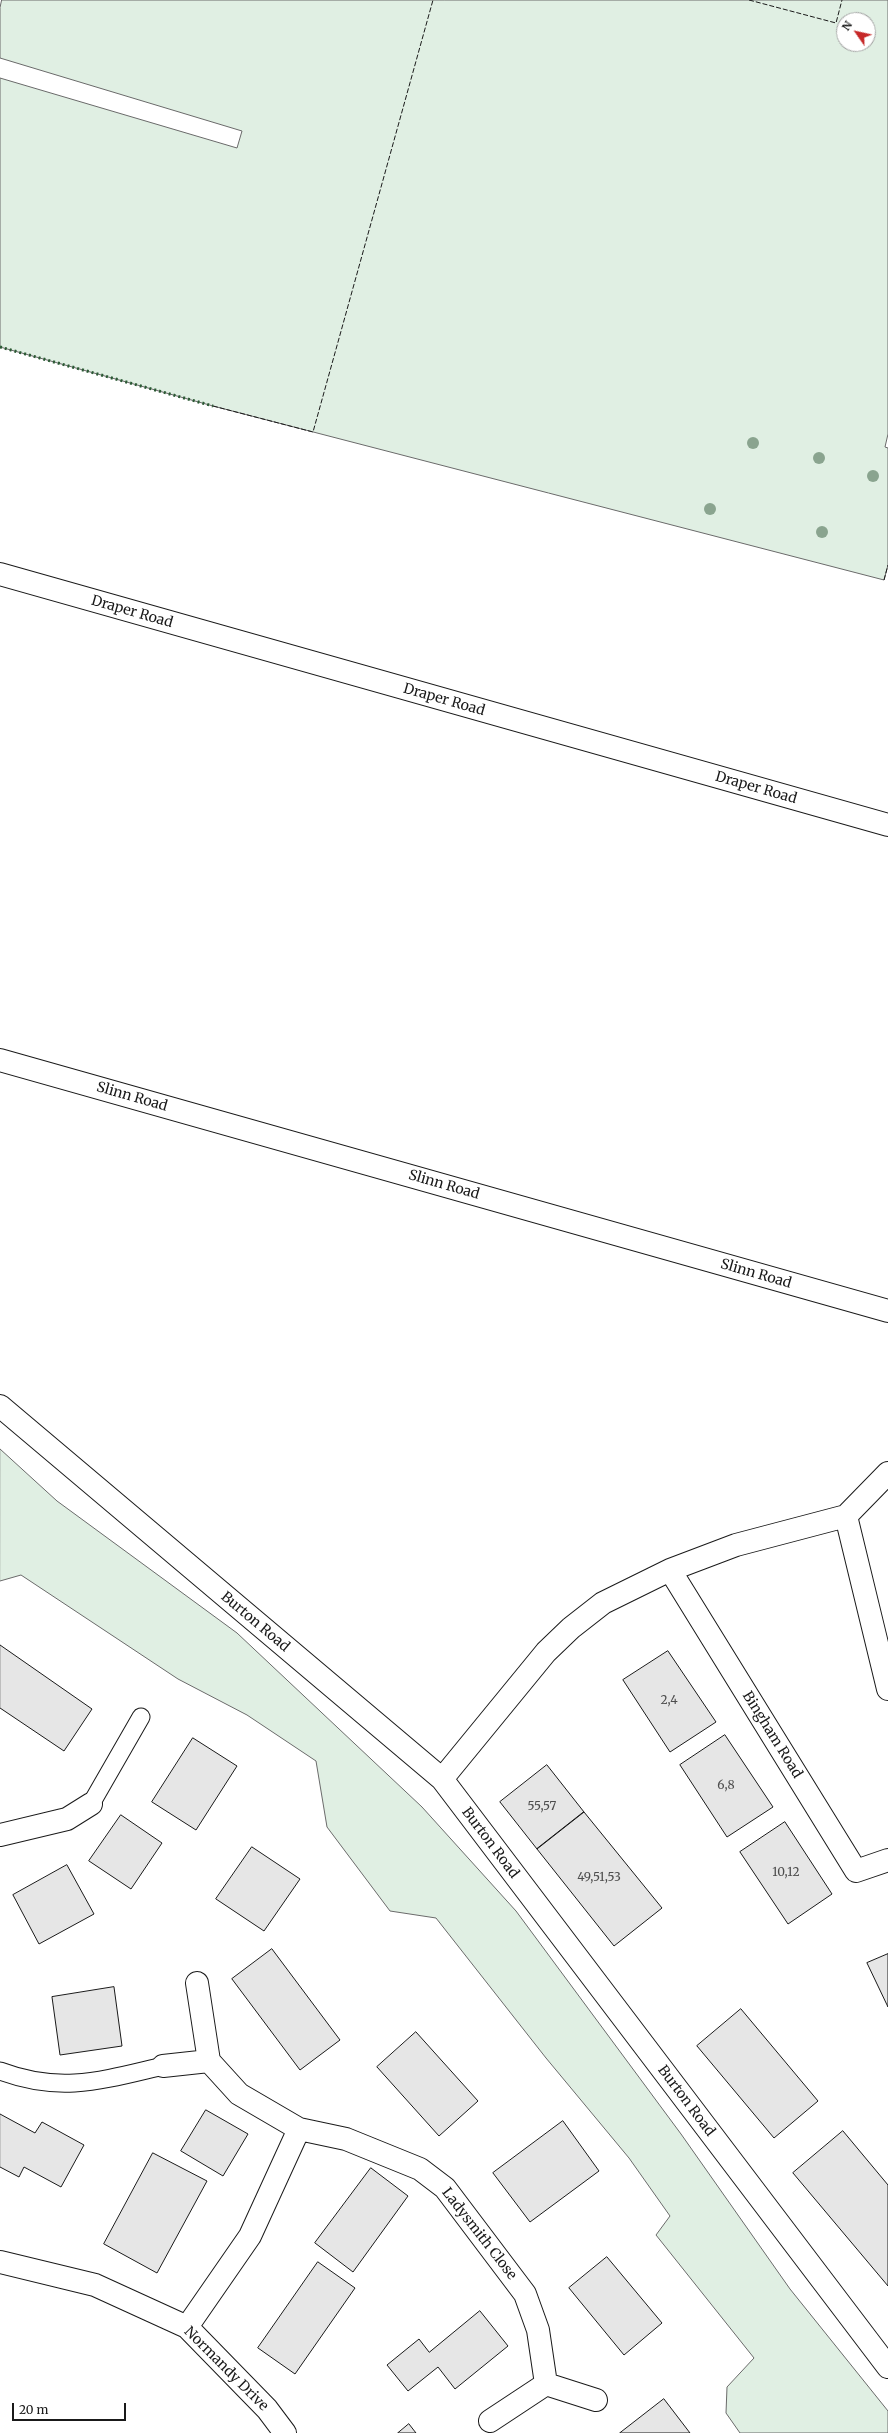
<!DOCTYPE html>
<html>
<head>
<meta charset="utf-8">
<style>
	body { margin:0 }
	#map { position:relative; width:888px; height:2433px; overflow:hidden; background:#fff; font-family:Merriweather,serif }
	canvas { display:block }
	.north { position:absolute; left:836px; top:12px; width:40px; height:40px; box-sizing:border-box; background:#fff; border:1px solid #a3a3a3; border-radius:50%; rotate:304deg; font-size:11px; font-weight:700; line-height:16px; text-align:center; color:#1a1a1a }
	.north::after { content:''; display:block; margin:auto; width:14px; height:18px; background:#c62828; clip-path:polygon(50% 0,100% 100%,50% 72%,0 100%) }
	.scale { position:absolute; left:12px; top:2403px; width:114px; height:18px; box-sizing:border-box; border:2px solid #1a1a1a; border-top:0; padding-left:5px; font-size:12px; line-height:14px; white-space:nowrap; color:#1a1a1a; -webkit-text-stroke:3px #fff; paint-order:stroke }
</style>
</head>
<body>
<div id="map">
<canvas width="888" height="2433"></canvas>
<div class="north">N</div>
<div class="scale">20 m</div>
</div>
<script>
const ctx = document.querySelector('canvas').getContext('2d');
ctx.lineJoin = 'round';
function fill(path, color) {
  ctx.fillStyle = color;
  ctx.fill(path, 'evenodd');
}
function trace(path, color, width, dash) {
  ctx.strokeStyle = color;
  ctx.lineWidth = width;
  ctx.lineCap = dash ? 'butt' : 'round';
  ctx.setLineDash(dash || []);
  ctx.stroke(path);
}
function drawText(font, color, halo, rows, align = 'center') {
  ctx.font = font + ' Merriweather,serif';
  ctx.lineWidth = 3;
  ctx.setLineDash([]);
  ctx.textBaseline = 'middle';
  ctx.strokeStyle = halo;
  ctx.fillStyle = color;
  for (const [text, x, y, turn = 0] of rows) {
    ctx.save();
    ctx.translate(x, y);
    ctx.rotate((+turn || 0) * Math.PI / 180);
    ctx.textAlign = isNaN(turn) ? turn : align;
    if (halo) ctx.strokeText(text, 0, 0);
    ctx.fillText(text, 0, 0);
    ctx.restore();
  }
}
const green = new Path2D(`
	M2,0H888V434L885,447L888,448V565L884,580L213,406L0,347V78L237,148L242,131L0,58V8ZM844,20H868V44H844Z
	M0,1449L57,1501L237,1633L422,1807L516,1911L681,2134L790,2289L888,2411V2433H740L726,2413L727,2387L754,2358L656,2235L670,2216L629,2158L546,2058L436,1918L390,1911L327,1827L316,1761L247,1715L178,1679L21,1575L0,1581Z`);
const building = new Path2D(`
	M0,1645L92,1709L64,1751L0,1708Z
	M668,1651L716,1722L670,1752L623,1680Z
	M725,1735L773,1807L727,1837L680,1765Z
	M193,1738L237,1766L196,1830L152,1802Z
	M547,1765L584,1812L537,1849L500,1802Z
	M584,1812L662,1908L614,1946L537,1849Z
	M121,1815L162,1843L131,1889L89,1861Z
	M785,1822L832,1894L788,1924L740,1852Z
	M252,1847L300,1879L264,1931L216,1899Z
	M67,1865L94,1914L39,1944L13,1895Z
	M272,1949L340,2040L300,2070L232,1979Z
	M888,1954V2007L867,1963Z
	M114,1987L122,2046L60,2055L52,1997Z
	M741,2009L818,2101L774,2138L697,2046Z
	M416,2032L478,2101L439,2136L377,2067Z
	M206,2110L248,2134L223,2176L181,2151Z
	M0,2114L35,2133L42,2122L84,2145L61,2187L24,2167L19,2177L0,2167Z
	M563,2121L599,2171L530,2222L493,2173Z
	M843,2131L888,2185V2286L793,2173Z
	M153,2153L207,2181L157,2273L104,2244Z
	M371,2168L408,2196L353,2272L315,2243Z
	M607,2257L662,2323L624,2355L569,2288Z
	M318,2262L355,2288L295,2374L258,2348Z
	M480,2311L508,2346L455,2389L438,2367L408,2391L387,2365L419,2339L429,2352Z
	M664,2399L690,2433H620Z
	M409,2424L416,2433H398Z`);
const lane = new Path2D(`
	M91,1804L141,1717
	M0,2071C61,2094 103,2080 163,2066`);
const street = new Path2D(`
	M0,574L888,825
	M0,1060L888,1311
	M0,1406L442,1779L888,2367
	M846,1516L888,1689
	M670,1570L856,1871L888,1860
	M442,1779L546,1652L571,1628L603,1603L670,1570L736,1545L846,1516L888,1473
	M0,1835L67,1819L91,1804
	M197,1983L209,2061L239,2094L299,2129
	M163,2066L209,2061
	M0,2262L95,2285L187,2327L267,2409L285,2433
	M187,2327L250,2236L299,2129L346,2139L420,2169L445,2188L525,2294L538,2330L546,2384L596,2400
	M490,2421L546,2384`);
const hedge = new Path2D(`
	M0,347L213,406`);
const fence = new Path2D(`
	M749,0L836,23L842,0
	M213,406L313,432L433,0
	M884,580L888,565`);
const trees = [
	[753,443],
	[819,458],
	[873,476],
	[710,509],
	[822,532]
];
const numberNames = [
	["2,4",669,1701],
	["6,8",726,1786],
	["55,57",542,1807],
	["10,12",786,1873],
	["49,51,53",599,1878]
];
const streetNames = [
	["Draper Road",132,612,16],
	["Draper Road",444,700,16],
	["Draper Road",756,788,16],
	["Slinn Road",132,1097,16],
	["Slinn Road",444,1185,16],
	["Slinn Road",756,1274,16],
	["Burton Road",255,1622,40],
	["Bingham Road",772,1735,58],
	["Burton Road",490,1843,53],
	["Burton Road",686,2101,53],
	["Ladysmith Close",479,2234,52],
	["Normandy Drive",226,2369,45]
];
fill(green, '#e0efe3');
trace(green, '#6a6a6a', 1);
fill(building, '#e6e6e6');
trace(building, '#1a1a1a', 1);
trace(lane, '#1a1a1a', 19);
trace(street, '#1a1a1a', 24);
trace(lane, '#fff', 17);
trace(street, '#fff', 22);
trace(hedge, '#2b5a34', 3, [2, 3]);
trace(fence, '#1a1a1a', 1, [5, 2]);
ctx.fillStyle = '#8aa48f';
for (const [x, y] of trees) {
  ctx.beginPath();
  ctx.arc(x, y, 6, 0, 2 * Math.PI);
  ctx.fill();
}
drawText('12px', '#4d4d4d', null, numberNames);
drawText('14px', '#1a1a1a', '#fff', streetNames);
</script>
</body>
</html>
